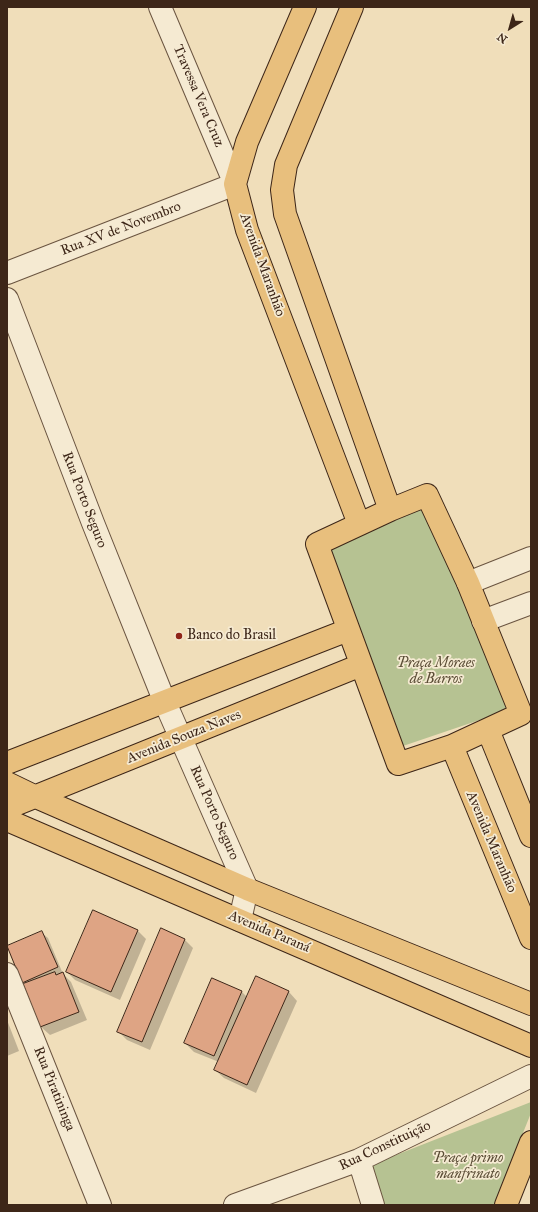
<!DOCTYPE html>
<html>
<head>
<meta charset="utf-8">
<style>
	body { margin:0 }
	#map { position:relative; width:538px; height:1212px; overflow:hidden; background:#f0deba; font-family:"IM FELL Great Primer",serif }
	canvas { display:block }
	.frame { position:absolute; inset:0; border:8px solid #3d2618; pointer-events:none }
	.north { position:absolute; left:490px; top:8px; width:40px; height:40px; -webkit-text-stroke:3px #f5ead2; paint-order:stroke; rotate:217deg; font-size:11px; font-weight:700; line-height:16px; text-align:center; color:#3d2618 }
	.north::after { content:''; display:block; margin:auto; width:14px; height:18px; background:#3d2618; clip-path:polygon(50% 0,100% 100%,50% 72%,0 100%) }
</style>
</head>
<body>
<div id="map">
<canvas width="538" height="1212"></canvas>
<div class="frame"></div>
<div class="north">N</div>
</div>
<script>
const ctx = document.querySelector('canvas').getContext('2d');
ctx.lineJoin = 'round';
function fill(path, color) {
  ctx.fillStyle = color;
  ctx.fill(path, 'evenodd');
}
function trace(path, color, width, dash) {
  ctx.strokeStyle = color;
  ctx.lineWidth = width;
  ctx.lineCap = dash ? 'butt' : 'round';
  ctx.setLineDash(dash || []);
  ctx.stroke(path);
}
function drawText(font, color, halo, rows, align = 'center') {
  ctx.font = font + ' "IM FELL Great Primer",serif';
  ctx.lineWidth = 3.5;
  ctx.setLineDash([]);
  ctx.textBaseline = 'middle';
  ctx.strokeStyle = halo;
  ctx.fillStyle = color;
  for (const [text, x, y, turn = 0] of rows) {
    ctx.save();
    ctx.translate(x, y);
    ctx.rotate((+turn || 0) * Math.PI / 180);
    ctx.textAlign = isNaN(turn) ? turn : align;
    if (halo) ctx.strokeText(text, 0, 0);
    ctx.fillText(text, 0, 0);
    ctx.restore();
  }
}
const green = new Path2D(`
	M426,500L515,708L403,746L325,548Z
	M531,1102V1113L494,1205H382L368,1166Z`);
const shadow = new Path2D(`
	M138,931L146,939L120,1000L75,980L67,972Z
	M42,933L48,938L63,974L71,982L87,1020L50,1035L41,1027L23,982Z
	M185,940L193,948L150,1050L127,1040L118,1031Z
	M213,979L242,992L248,998L289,992L297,1001L256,1093L224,1078L215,1070L219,1062L194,1052L185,1043Z
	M7,1020L19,1051L7,1056Z`);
const building = new Path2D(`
	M93,910L138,930L111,992L66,972Z
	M161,928L185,939L142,1042L117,1032Z
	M42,931L58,967L22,983L7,946Z
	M55,972L56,975L63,972L79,1012L40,1027L23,984Z
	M256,976L289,991L247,1085L214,1070Z
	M212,978L242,991L214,1056L184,1043Z`);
const minor = new Path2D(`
	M7,273L235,184L160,7
	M7,299L93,523L164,700L247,889L240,920
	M468,583L531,558
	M483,621L531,603
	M7,974L100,1205
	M359,1160L373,1205
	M235,1205L359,1160L531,1076`);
const major = new Path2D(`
	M305,7L247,142L235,184L247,230L359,524
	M352,7L286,165L282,190L285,214L390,510
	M427,495L468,583L521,714L452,746L398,764L317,544L390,510Z
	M488,730L531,836
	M452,746L531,938
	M7,763L348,630
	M7,783L36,797L247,889L531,1004
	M7,808L361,665
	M7,820L531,1046
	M506,1205L531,1142`);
const markers = [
	[179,636,4,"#8f2418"]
];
const streetNames = [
	["Travessa Vera Cruz",198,96,67],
	["Rua XV de Novembro",121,229,-21],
	["Avenida Maranhão",262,265,70],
	["Rua Porto Seguro",84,500,69],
	["Avenida Souza Naves",184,737,-22],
	["Rua Porto Seguro",214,813,66],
	["Avenida Maranhão",491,842,67],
	["Avenida Paraná",269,932,23],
	["Rua Piratininga",54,1089,68],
	["Rua Constituição",385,1146,-25]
];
const poiNames = [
	["Banco do Brasil",187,636]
];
const parkNames = [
	["Praça Moraes",436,664],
	["de Barros",436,680],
	["Praça primo",468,1159],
	["manfrinato",468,1175]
];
fill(green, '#b6c292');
fill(shadow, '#0003');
fill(building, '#dea484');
trace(building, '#3d2618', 1);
trace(minor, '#6a5440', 24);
trace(major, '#3d2618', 24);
trace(minor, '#f5ead2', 22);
trace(major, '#e8bf7d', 22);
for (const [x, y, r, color] of markers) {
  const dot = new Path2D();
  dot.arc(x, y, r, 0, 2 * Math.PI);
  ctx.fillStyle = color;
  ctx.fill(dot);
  trace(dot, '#f5ead2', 1.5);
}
drawText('14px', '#3d2618', '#f5ead2', streetNames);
drawText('14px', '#3d2618', '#f5ead2', poiNames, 'left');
drawText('italic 14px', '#5b4d36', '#f5ead2', parkNames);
</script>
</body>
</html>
